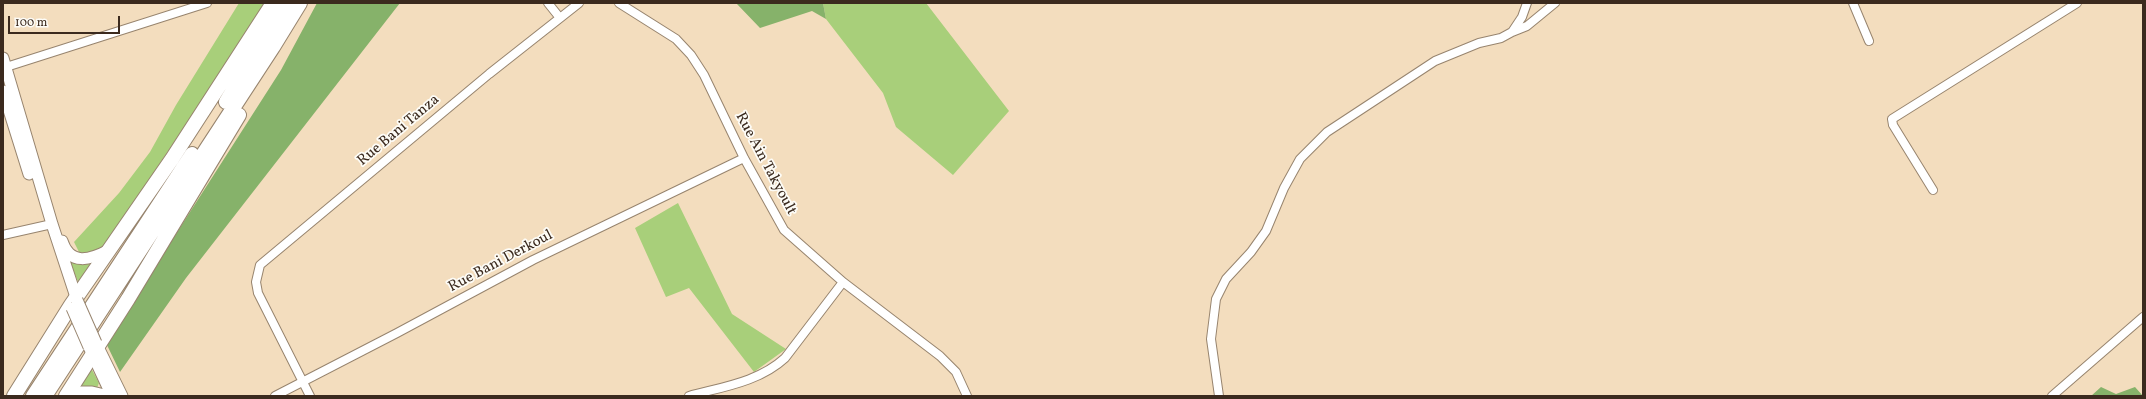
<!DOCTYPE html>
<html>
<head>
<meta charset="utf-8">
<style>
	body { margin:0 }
	#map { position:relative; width:2146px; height:399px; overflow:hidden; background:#f3ddbe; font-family:Vollkorn,serif }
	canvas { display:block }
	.frame { position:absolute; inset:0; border:4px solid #3b2a1e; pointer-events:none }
	.scale { position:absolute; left:8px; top:16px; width:112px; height:18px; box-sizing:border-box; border:2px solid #3b2a1e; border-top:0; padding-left:5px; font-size:12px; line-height:14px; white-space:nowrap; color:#3b2a1e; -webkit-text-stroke:3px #fdfcf7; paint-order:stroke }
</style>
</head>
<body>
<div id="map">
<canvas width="2146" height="399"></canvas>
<div class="frame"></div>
<div class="scale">100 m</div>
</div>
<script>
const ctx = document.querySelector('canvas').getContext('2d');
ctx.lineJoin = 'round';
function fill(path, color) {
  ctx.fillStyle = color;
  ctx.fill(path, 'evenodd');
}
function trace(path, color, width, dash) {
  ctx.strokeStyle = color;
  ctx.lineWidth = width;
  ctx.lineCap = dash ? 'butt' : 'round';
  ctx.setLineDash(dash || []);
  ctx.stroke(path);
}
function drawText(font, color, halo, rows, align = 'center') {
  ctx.font = font + ' Vollkorn,serif';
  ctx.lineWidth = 3.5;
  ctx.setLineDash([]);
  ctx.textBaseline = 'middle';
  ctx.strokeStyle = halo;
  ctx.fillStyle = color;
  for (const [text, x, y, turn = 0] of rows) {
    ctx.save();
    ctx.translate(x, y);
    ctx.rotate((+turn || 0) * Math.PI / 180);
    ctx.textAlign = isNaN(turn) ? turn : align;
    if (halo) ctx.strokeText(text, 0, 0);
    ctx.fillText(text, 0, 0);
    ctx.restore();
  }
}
const green = new Path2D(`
	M239,3H267L110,238C101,250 94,252 80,254L74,242L119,193L150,152L176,105Z
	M823,3H926L1009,111L953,175L896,127L883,93L826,19Z
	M678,203L732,314L786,349L754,372L689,288L666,297L635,228Z
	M95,261L79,284L70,263Z
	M91,368L99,383L97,388L79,386Z`);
const forest = new Path2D(`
	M317,3H400L186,278L120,372L106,343L281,70Z
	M736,3H823L826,19L812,11L760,28Z
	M2101,387L2116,394L2135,387L2143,396H2091Z`);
const street = new Path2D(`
	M548,3L560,18
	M619,3L676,39L691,55L704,75L744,158L784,230L843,282L940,356L956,372L967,396
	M1853,3L1869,41
	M1512,32L1527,26L1555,3
	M3,68L207,3
	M1933,190L1893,125L1892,119L2077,3
	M3,235L52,224
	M275,396L397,333L533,260L744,158
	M310,396L258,293L256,282L260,265L489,74L579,3
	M689,396C722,387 759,382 785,358L843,282
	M1219,396L1211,339L1216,299L1226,279L1251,252L1266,231L1284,188L1300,159L1327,132L1435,61L1479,43L1501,38L1512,32L1522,17L1527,3
	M2052,396L2143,317`);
const secondary = new Path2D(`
	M3,58L52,224L77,300
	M3,91L29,174
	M62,241C70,266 90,260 109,250
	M96,343L122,396
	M90,349L112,396
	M68,392H92L109,396`);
const highway = new Path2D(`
	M226,102L286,3
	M14,396L71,305L172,159L273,3
	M33,396L192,154
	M45,396L273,47L300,3
	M66,396L128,299L239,115`);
const secondaryBridge = new Path2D(`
	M77,300L96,343
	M72,308L89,347`);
const streetNames = [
	["Rue Bani Tanza",399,131,-40],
	["Rue Ain Takyoult",765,164,62],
	["Rue Bani Derkoul",501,262,-28]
];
fill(green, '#a8cf7a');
fill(forest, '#86b26a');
trace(street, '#97846e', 10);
trace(secondary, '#97846e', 13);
trace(highway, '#97846e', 16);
trace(street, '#fff', 8);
trace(secondary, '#fff', 11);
trace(highway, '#fff', 14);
trace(secondaryBridge, '#97846e', 13, []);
trace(secondaryBridge, '#fff', 11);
drawText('15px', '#3b2a1e', '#fdfcf7', streetNames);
</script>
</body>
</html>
